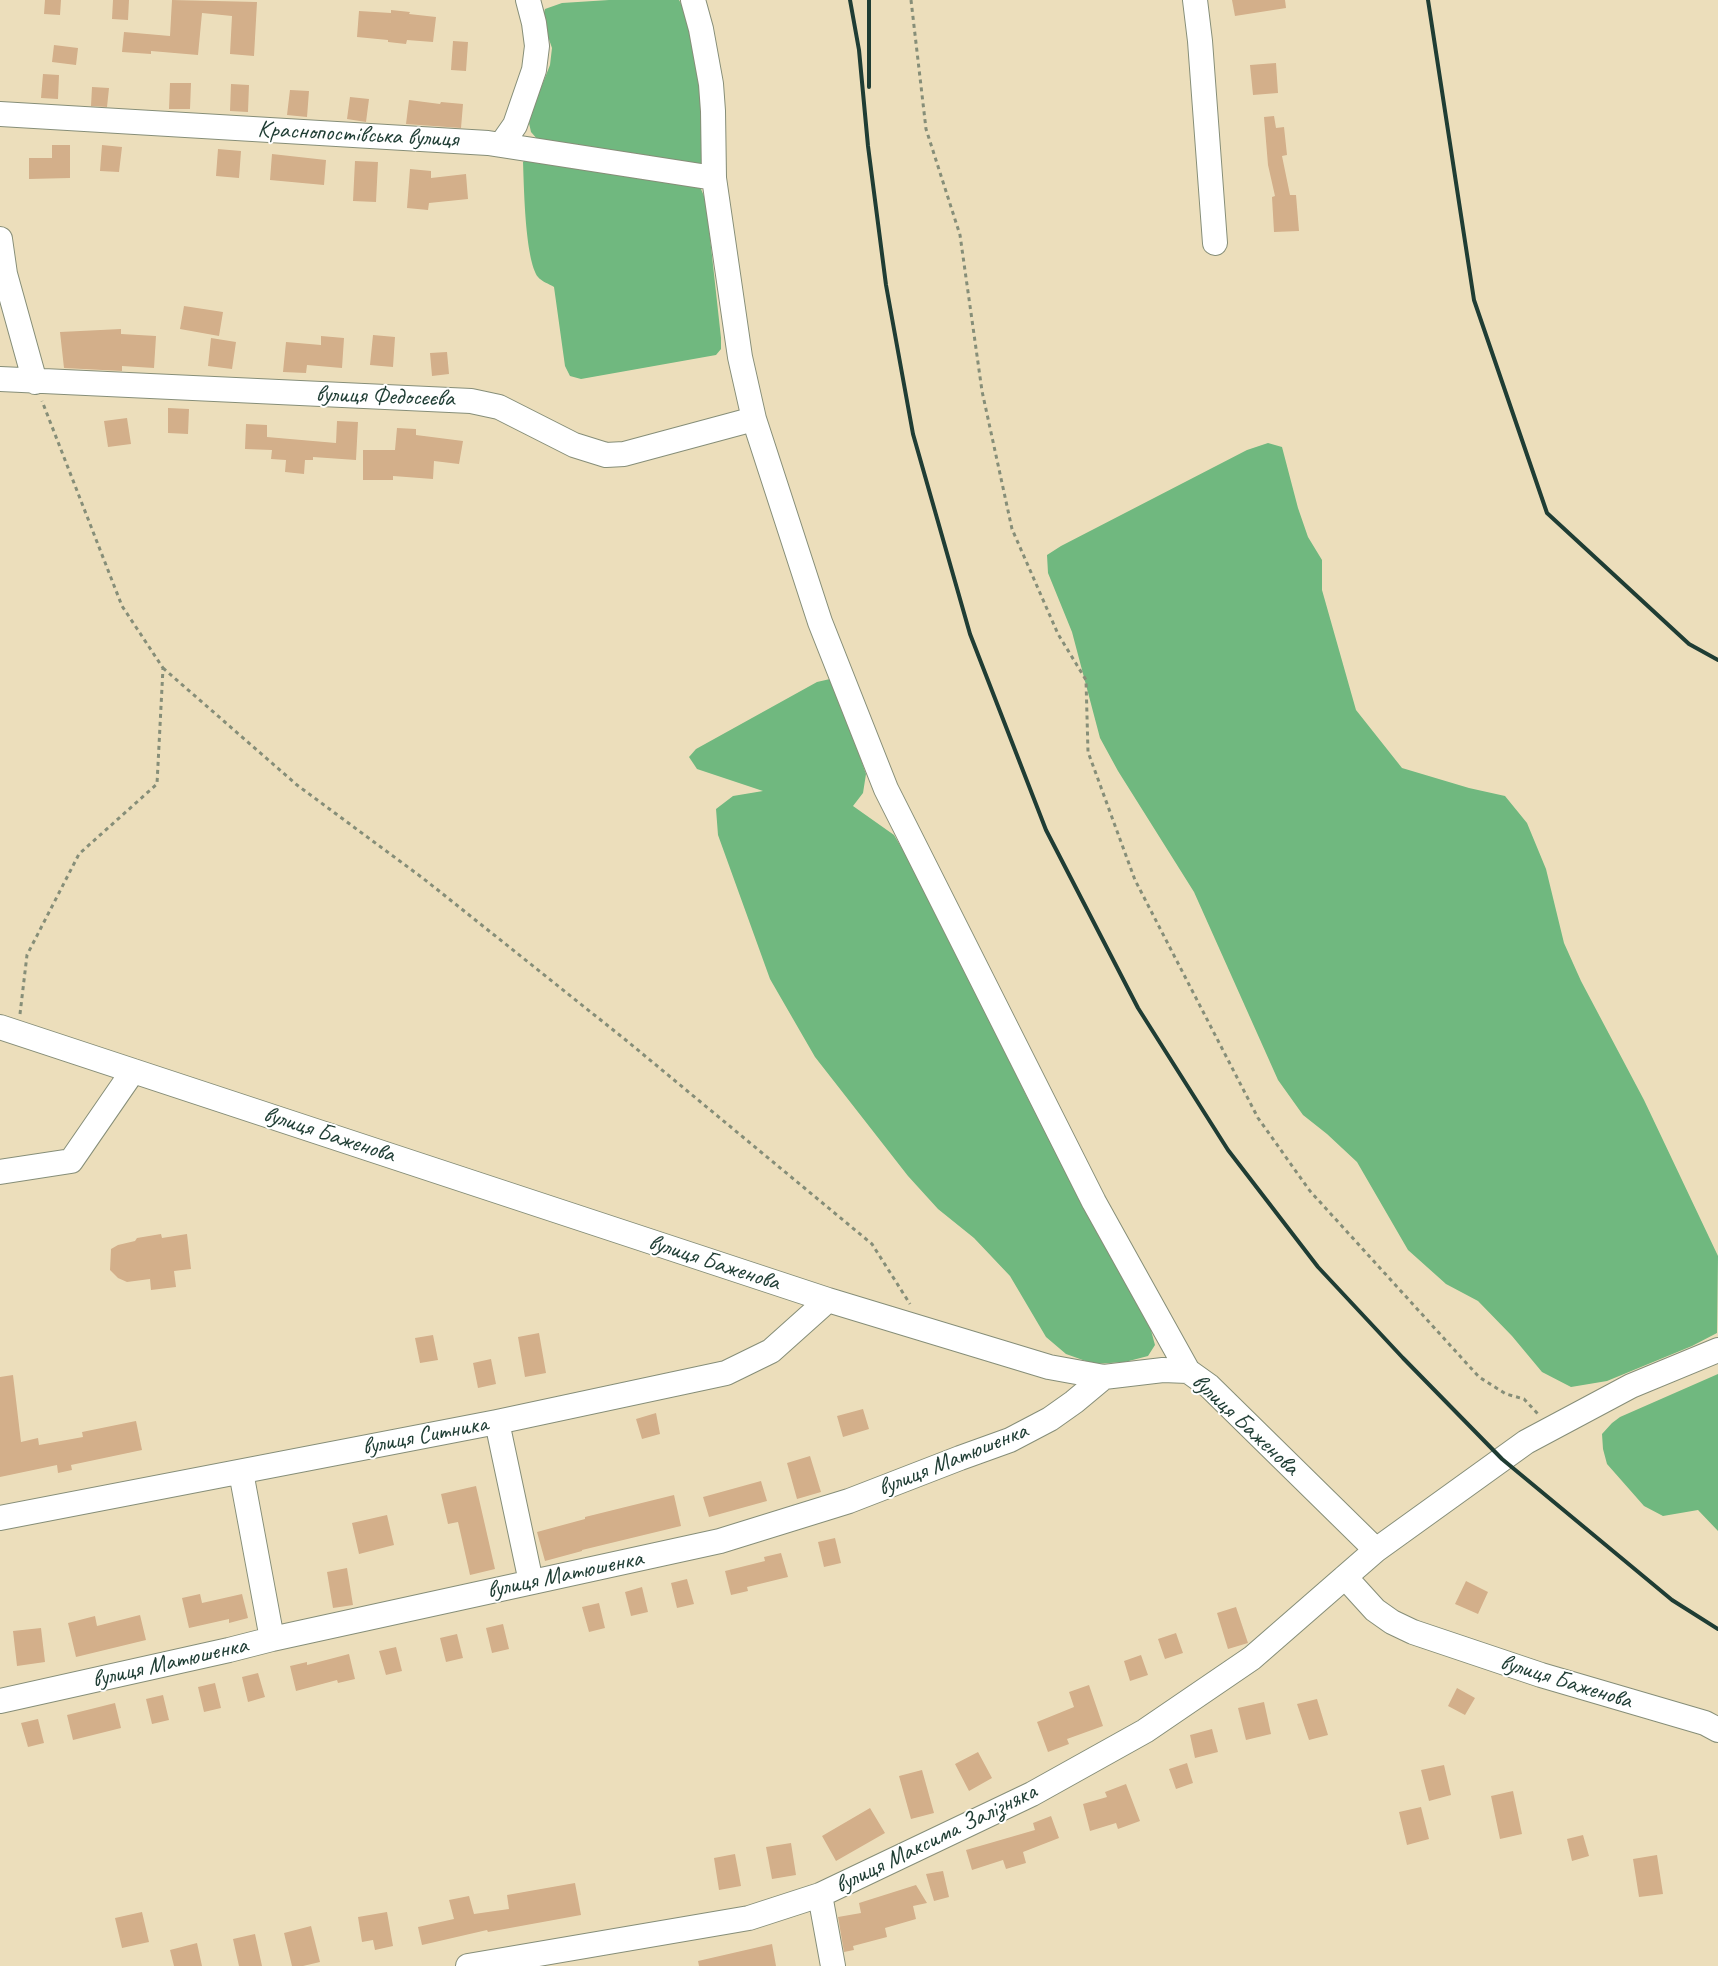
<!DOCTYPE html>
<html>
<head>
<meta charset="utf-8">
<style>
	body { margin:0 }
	canvas { display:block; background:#ecdebb }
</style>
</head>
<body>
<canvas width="1718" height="1966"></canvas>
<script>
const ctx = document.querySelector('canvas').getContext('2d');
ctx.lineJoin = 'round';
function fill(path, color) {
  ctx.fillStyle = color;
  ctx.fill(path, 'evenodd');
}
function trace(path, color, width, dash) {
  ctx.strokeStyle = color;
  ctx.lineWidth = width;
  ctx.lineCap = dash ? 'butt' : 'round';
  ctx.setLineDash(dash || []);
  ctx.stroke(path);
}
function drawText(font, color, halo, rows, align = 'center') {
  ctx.font = font + ' Caveat,sans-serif';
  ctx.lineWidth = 4;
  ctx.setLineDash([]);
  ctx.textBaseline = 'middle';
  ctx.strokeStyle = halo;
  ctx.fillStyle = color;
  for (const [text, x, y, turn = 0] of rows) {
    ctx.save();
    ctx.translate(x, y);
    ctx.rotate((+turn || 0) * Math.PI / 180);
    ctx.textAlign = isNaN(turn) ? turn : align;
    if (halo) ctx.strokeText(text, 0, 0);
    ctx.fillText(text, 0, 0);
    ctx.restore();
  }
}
const forest = new Path2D(`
	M609,0H679C705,39 702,119 705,166L538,140L531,132L529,123L533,108L550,65L552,48L542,19L545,9L562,3Z
	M528,157L689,181L701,189L706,201L721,338V349L716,355L581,379L570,376L565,366L554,287C549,284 541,281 538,277C525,259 524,186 523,162Z
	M1268,443L1282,447L1298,508L1308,537L1322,560V590L1356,710L1402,768L1469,788L1505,796L1527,823L1546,869L1564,943L1581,981L1644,1100L1718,1256L1717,1333L1692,1346L1607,1381L1571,1387L1542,1372L1512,1336L1478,1301L1446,1284L1408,1250L1357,1162L1327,1134L1303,1115L1278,1080L1194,892L1118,771L1100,738L1072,632L1048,573L1047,555L1061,546L1247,450Z
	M830,679L837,691L866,774L863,793L853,806L894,835L909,860L971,980L1026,1095L1149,1323L1155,1345L1148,1356L1125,1362L1094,1364L1066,1354L1046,1337L1010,1276L974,1238L938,1209L908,1176L815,1057L770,979L718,835L716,809L733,796L763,791L697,769L689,757L696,749L817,682Z
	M1718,1374V1531L1698,1510L1663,1516L1644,1506L1607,1464L1603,1449L1602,1434L1612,1423L1620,1417Z`);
const building = new Path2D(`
	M45,0H61L60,15L44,14Z
	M113,0H129L128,20L112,19Z
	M172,0L257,2L254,56L230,54L232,16L202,13L198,55L151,51V54L122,52L124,32L170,36Z
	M1232,0H1285L1286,8L1235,16Z
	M391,10L410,12L409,14L436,17L433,42L407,40L406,44L388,42V40L357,37L359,11L391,13Z
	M453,41L468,42L466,71L451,70Z
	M54,45L78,48L76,65L52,62Z
	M1276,63L1278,93L1253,95L1250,65Z
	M43,74L59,75L58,99L41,98Z
	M170,83H191L190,109H169Z
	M231,84L249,85L248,112L230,111Z
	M92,87L109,88L107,107L91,106Z
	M290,90L309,91L307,117L287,115Z
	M350,97L369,99L366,122L347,119Z
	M409,100L440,104L441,102L463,104L461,128L406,124Z
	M1274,116L1276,128L1284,127L1287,155L1282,156L1290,195H1296L1299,231L1274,232L1272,197L1275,196L1268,165L1264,117Z
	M52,145H70V178L29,179V158H52Z
	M102,145L122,147L119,172L100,171Z
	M218,149L241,151L239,178L216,176Z
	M272,154L326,160L324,185L270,180Z
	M355,161L378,162L376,202L353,201Z
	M410,169L431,171V178L466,174L468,199L429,203L428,210L407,208Z
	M184,306L223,312L219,336L180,329Z
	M121,329V334L156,336L154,368L122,366V371L64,368L60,332Z
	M373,335L395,337L393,367L370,365Z
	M321,336L344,338L342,368L307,365L306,373L283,372L286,342L321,345Z
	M211,338L236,342L232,369L208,366Z
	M447,352L449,374L432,376L430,353Z
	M168,408L189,409L188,434L168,433Z
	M127,418L131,444L108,447L104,421Z
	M337,421L358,422L356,460L313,457V460H305L304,474L285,472L286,460L271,459L272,450L245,449L246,424L267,425V437L336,443Z
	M397,428L416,429V435L463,441L459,464L434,461L433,479L393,476V480H363V450H395Z
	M161,1234L162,1238L187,1234L191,1269L174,1271L176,1287L151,1290L150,1279L127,1282L118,1278L110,1270L111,1249L118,1245L135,1241L137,1238Z
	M539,1333L546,1373L525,1377L518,1337Z
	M433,1335L438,1360L420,1363L415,1338Z
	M491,1359L496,1384L478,1388L473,1363Z
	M13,1375L21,1442L38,1438L39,1445L83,1437L82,1432L136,1421L142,1450L71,1465L72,1470L58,1473L57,1465L0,1477V1377Z
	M863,1409L869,1429L843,1437L837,1416Z
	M656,1413L660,1434L642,1439L636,1419Z
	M810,1456L821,1492L797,1499L787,1463Z
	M761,1481L767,1501L709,1517L703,1497Z
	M476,1486L495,1569L470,1575L458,1522L448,1524L441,1494Z
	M674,1495L681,1526L582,1550V1551L545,1561L537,1532L585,1519V1517Z
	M387,1515L394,1545L359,1554L352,1523Z
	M835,1538L841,1563L824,1567L818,1542Z
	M781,1553L788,1577L747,1587L748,1591L731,1595L725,1571L765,1561L764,1557Z
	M347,1568L353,1605L333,1608L327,1572Z
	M687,1579L694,1604L677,1608L671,1583Z
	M1466,1581L1488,1592L1478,1614L1455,1604Z
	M642,1587L648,1612L631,1616L625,1592Z
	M200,1594L202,1603L242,1594L248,1618L229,1623V1619L189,1628L182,1598Z
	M599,1603L605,1628L589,1632L582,1607Z
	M1236,1607L1248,1643L1228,1649L1217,1613Z
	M140,1615L146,1640L76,1657L68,1623L95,1616L97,1626Z
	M503,1624L509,1649L492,1653L486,1628Z
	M41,1628L45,1662L17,1666L13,1631Z
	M1176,1633L1183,1653L1165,1659L1158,1639Z
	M457,1634L463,1658L446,1662L440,1638Z
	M396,1647L402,1671L386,1675L379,1651Z
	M349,1654L355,1679L338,1683L337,1680L296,1691L290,1666L307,1662V1665Z
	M1141,1655L1148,1675L1130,1681L1124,1661Z
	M258,1673L265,1697L248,1702L242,1677Z
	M215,1683L221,1708L204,1712L198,1687Z
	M1089,1685L1103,1726L1067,1739L1069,1744L1048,1752L1037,1722L1074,1707L1069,1692Z
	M1457,1688L1475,1698L1465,1715L1448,1706Z
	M163,1695L169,1720L152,1724L146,1699Z
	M1317,1699L1328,1735L1309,1740L1297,1704Z
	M1264,1702L1271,1734L1246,1740L1238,1708Z
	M115,1703L121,1728L73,1740L67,1715Z
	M38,1719L44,1743L28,1747L21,1723Z
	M1212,1729L1218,1752L1195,1758L1190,1735Z
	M978,1752L992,1778L969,1791L955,1764Z
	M1187,1763L1193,1783L1176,1789L1169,1769Z
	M1444,1765L1451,1795L1429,1801L1421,1770Z
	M922,1770L934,1813L911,1819L899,1776Z
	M1126,1784L1140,1821L1118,1829L1116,1823L1090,1831L1083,1804L1107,1797L1105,1792Z
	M1513,1791L1522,1834L1500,1839L1491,1796Z
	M1421,1807L1429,1839L1407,1845L1399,1812Z
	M870,1808L885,1833L836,1861L822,1836Z
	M1051,1816L1059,1838L1023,1852L1026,1863L1006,1869L1003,1860L972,1870L966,1850L1035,1830L1033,1823Z
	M1583,1835L1589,1856L1572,1861L1567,1839Z
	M791,1843L796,1875L772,1879L766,1847Z
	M735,1854L741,1886L719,1890L714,1858Z
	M1657,1855L1663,1894L1639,1897L1633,1859Z
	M943,1871L949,1897L934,1901L926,1874Z
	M575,1883L581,1915L488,1932L487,1930L422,1945L418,1927L454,1919L449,1900L469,1896L474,1914L509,1909L507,1895Z
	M916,1885L927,1903L913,1906L916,1919L885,1928L887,1937L853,1946L854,1950L844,1952L838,1917L861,1913L859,1903Z
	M142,1912L149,1942L122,1948L115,1918Z
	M387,1912L393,1946L375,1950L373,1940L362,1942L358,1917Z
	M311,1926L320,1962L303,1966H292L284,1933Z
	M255,1934L262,1966H239L233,1939Z
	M197,1943L202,1966H174L170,1950Z
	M772,1944L776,1966H699L698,1961Z`);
const path = new Path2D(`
	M911,0L926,129L960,235L982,391L1012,529L1058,634L1086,680L1088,752L1135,880L1258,1118L1310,1191L1479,1377L1506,1394L1524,1399L1538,1414
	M163,668L297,785L424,879L627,1041L872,1244L910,1304
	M20,1014L27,955L79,854L157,784L163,668L122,606L42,401`);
const minor = new Path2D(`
	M693,0L701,29L711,84L713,111L714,178L740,357L754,419L820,622L886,789L1094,1202L1188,1371
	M1195,0L1200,41L1215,243
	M0,114L488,143L714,178
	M501,145L515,125L534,70L537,46L534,23L528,0
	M0,239L5,274L35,382
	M0,379L471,401L499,407L574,445L606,455L624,454L754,419
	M0,1027L828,1300L1049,1367L1104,1377L1163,1370L1188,1371L1209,1386L1376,1550
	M0,1172L71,1161L133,1071
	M497,1422L531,1582
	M241,1472L272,1639
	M0,1518L497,1422L726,1373L771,1351L828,1300
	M1345,1577L1375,1610L1392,1622L1413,1632L1541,1675L1705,1723L1718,1730
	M0,1701L229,1650L272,1639L720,1541L849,1501L960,1458L1010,1440L1050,1419L1074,1402L1104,1377
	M820,1895L833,1966
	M468,1966L749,1918L820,1895L1032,1794L1145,1731L1252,1658L1376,1550L1526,1442L1631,1386L1718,1350`);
const rail = new Path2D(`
	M850,0L859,50L868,146L886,285L913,434L970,634L1046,830L1138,1008L1228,1150L1318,1267L1403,1358L1502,1459L1672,1600L1718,1629
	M1428,0L1474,300L1547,513L1689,644L1718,660
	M869,87V0`);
const streetNames = [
	["Краснопостівська вулиця",358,135,3],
	["вулиця Федосєєва",385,397,2],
	["вулиця Баженова",329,1135,18],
	["вулиця Баженова",714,1263,18],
	["вулиця Баженова",1245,1425,43],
	["вулиця Ситника",425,1436,-11],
	["вулиця Матюшенка",953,1460,-22],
	["вулиця Матюшенка",565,1575,-12],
	["вулиця Матюшенка",170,1663,-13],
	["вулиця Баженова",1566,1682,17],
	["вулиця Максима Залізняка",936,1839,-26]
];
fill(forest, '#70b87f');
fill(building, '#d3af8a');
trace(minor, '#868e78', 26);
trace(path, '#868e78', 3, [4, 4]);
trace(minor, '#fff', 24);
trace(rail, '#1f3d34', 4);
drawText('24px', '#1f3d34', '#fff', streetNames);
</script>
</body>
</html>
